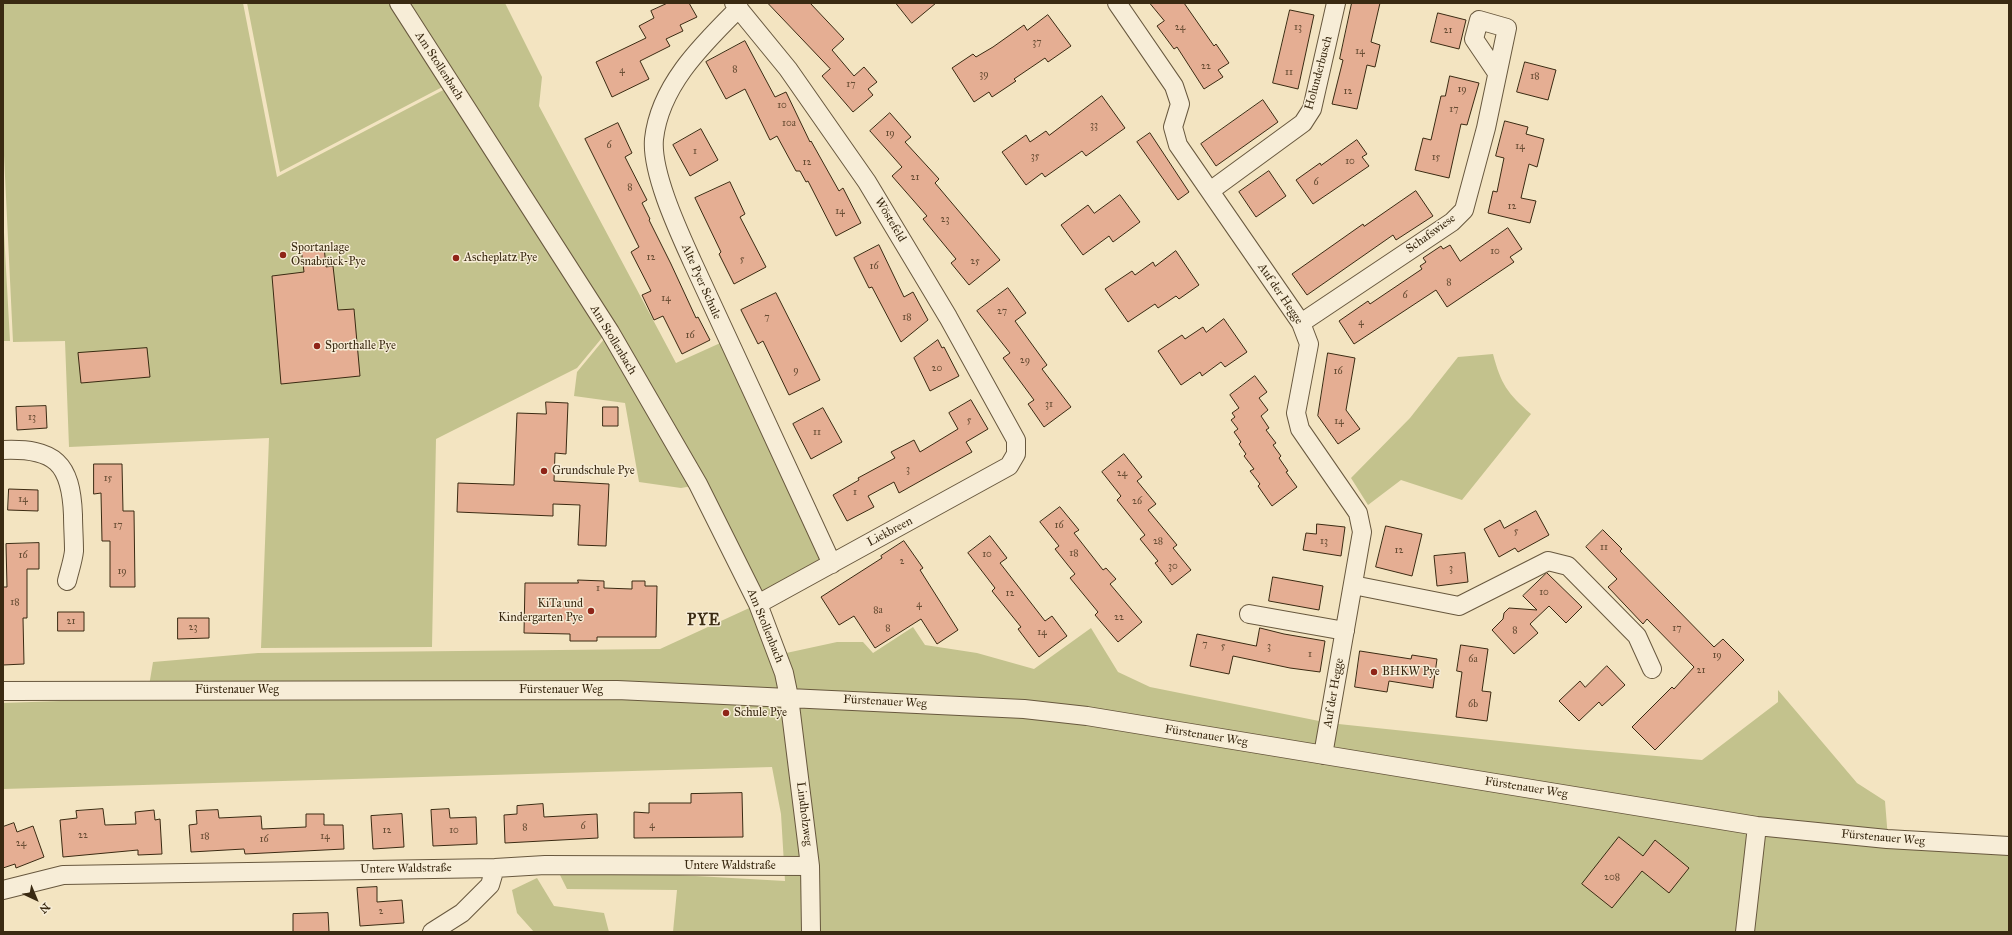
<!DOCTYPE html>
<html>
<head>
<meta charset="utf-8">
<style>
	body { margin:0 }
	#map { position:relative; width:2012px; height:935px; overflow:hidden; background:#f3e4c1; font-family:"IM FELL Great Primer",serif }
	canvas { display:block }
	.frame { position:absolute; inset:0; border:4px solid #3a2a12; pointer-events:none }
	.north { position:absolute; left:16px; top:879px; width:40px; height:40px; -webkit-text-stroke:3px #f7edd7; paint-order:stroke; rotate:136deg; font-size:11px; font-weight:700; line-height:16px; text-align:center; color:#3a2a12 }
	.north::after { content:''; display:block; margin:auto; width:14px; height:18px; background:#3a2a12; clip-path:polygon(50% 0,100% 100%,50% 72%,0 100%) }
</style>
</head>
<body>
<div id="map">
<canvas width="2012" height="935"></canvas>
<div class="frame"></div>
<div class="north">N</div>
</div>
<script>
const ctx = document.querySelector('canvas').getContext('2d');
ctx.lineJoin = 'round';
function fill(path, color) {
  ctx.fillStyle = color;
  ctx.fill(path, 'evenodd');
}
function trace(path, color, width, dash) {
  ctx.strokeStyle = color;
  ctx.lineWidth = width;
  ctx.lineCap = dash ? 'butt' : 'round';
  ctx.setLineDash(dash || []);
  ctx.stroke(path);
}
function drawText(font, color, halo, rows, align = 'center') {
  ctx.font = font + ' "IM FELL Great Primer",serif';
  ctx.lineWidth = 3;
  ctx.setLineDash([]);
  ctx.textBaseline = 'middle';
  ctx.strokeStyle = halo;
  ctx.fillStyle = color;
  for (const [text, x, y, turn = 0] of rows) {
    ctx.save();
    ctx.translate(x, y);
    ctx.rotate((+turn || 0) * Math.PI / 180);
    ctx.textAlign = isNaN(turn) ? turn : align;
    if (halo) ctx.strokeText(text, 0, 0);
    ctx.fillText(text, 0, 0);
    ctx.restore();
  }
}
const green = new Path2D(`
	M3,3H243L277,177L449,87L606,333L577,368L436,439L432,647L261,648L269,438L69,447L65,341L13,342L3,135Z
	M247,3H505L542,77L539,106L676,363L727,340L832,564L758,604L777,655L837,642H863L873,653L913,627L925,645L977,653L1034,669L1091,628L1118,672L1150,687L1329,723L1576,749L1702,760L1778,702V690L1857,783L1885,801L1888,839L2009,846V932H673L677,890L567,889L560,875H678L785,881L781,814L772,767L3,789V703L147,698L153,662L258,653L660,649L758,604L698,485L681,488L639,482L625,403L574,396L577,372L610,332L450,83L280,172Z
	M3,214L10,341H3Z
	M1493,354C1501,384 1507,393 1531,414L1462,500L1401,480L1368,505L1351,478L1410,418L1458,357Z
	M537,878L554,906L604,913L609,932H534L517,913L512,890Z`);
const building = new Path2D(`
	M668,3H689L697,17L680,25L683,31L666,39L670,46L640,61L649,79L612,97L596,62L646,38L639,26L654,18L651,11Z
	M768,3H810L844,39L832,50L854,76L864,67L877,82L868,89L873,95L853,112L822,76L830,69Z
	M896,3H936L912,23Z
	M1150,3H1184L1214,46L1216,44L1229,63L1218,70L1223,77L1204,89L1177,47L1174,49L1157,26L1164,21Z
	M1352,3H1380L1371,42L1380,45L1375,67L1367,65L1357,109L1332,104L1343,60L1340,59Z
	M1290,10L1314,15L1298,89L1273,83Z
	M1438,13L1466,20L1459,49L1431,42Z
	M1048,15L1071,46L1048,62L1045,58L1014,79L1016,81L992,97L989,92L974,102L952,68L973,54L976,57L993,47L1024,25L1027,30Z
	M745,41L775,97L786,92L810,142L811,141L839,191L843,188L861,223L836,236L808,181L806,182L800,171H796L777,136L770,140L745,89L726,99L706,62Z
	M1525,62L1556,70L1548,100L1517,92Z
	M1450,76L1479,83L1467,125L1461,124L1449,178L1415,170L1423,138L1431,140L1441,96H1445Z
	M1102,96L1125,128L1086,156L1082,151L1045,177L1042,173L1026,185L1002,152L1026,135L1030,142L1046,131L1049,135Z
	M1263,100L1278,122L1216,166L1201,144Z
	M890,113L911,137L905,142L939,179L935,183L1000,260L969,285L951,263L956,259L923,219L927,216L892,176L902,167L870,131Z
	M1505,121L1528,127L1526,134L1544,139L1537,167L1529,164L1521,198L1536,201L1530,223L1488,213L1493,191L1497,192L1504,158L1496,156Z
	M618,123L632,153L625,157L647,200L642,203L650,219L649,220L671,264L696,318L698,317L710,340L682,354L663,316L654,320L642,295L651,291L631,252L639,247L585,139Z
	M701,129L718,160L690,176L673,145Z
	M1150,133L1189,192L1178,200L1137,142Z
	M1357,140L1367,154L1362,157L1369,166L1313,204L1296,180L1320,163L1321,165Z
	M1269,171L1286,196L1256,217L1239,192Z
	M730,182L745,214L740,217L766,267L734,284L719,254L721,252L695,198Z
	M1416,191L1433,216L1396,240L1393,235L1307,295L1292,274L1363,224L1364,226Z
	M1120,195L1140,222L1113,242L1109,236L1083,255L1061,225L1088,205L1094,213Z
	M1508,228L1522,249L1510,257L1514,262L1447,307L1436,290L1354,344L1339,321L1368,301L1370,304L1422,269L1420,266L1426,262L1423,258L1441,246L1443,249L1450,245L1460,261Z
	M879,245L904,297L913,292L928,320L901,342L872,287L869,288L854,258Z
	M324,246L326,267L333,266L338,310L354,309L360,376L281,384L272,276L304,272L301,248Z
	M1176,251L1199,285L1179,299L1176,296L1158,308L1155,304L1128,322L1105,289L1132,271L1135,275L1153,262L1155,266Z
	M1008,288L1026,313L1015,321L1047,365L1042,369L1071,407L1044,427L1028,404L1034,400L1003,358L1010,353L977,311Z
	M776,293L820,380L789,395L763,341L758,344L741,310Z
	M1224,319L1247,352L1225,367L1221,362L1202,376L1200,372L1181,385L1158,351L1182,335L1185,339L1203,327L1206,332Z
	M938,340L942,348L944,347L959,376L930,391L914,358Z
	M147,348L150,377L81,383L78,353Z
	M1328,353L1355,358L1346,410L1360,429L1338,444L1318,416Z
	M1255,376L1267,392L1259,398L1268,410L1261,416L1269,428L1266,430L1276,443L1273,445L1281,456L1279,458L1288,471L1286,472L1297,487L1272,506L1258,486L1260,484L1250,471L1254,469L1244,456L1246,454L1239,444L1241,442L1234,432L1238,429L1231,420L1235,417L1232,413L1239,408L1230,395Z
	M971,400L988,429L966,442L972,452L899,493L894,482L868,496L874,507L847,521L833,495L859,480L858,478L895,458L891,452L914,440L920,452L958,429L949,413Z
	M546,402L568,403L566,454L555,453L554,481L609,484L606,546L578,545L580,505L553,504V516L457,512L458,483L514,485L517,413L546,414Z
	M46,406L47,428L17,430L16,407Z
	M603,407H618V426H603Z
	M823,408L842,442L811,459L793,424Z
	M1124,454L1142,477L1137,481L1156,504L1148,510L1177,545L1173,548L1191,570L1172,585L1155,563L1158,561L1140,539L1145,535L1117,500L1121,496L1102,472Z
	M94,464H122L123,511H134L135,587H110V541H102L101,493L94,494Z
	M9,489L38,490V511L8,510Z
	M1060,507L1079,530L1074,533L1103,570L1106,568L1116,579L1110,584L1142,622L1118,642L1095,615L1098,612L1070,578L1075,574L1055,549L1059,546L1040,522Z
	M1536,511L1549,535L1518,552L1515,548L1499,557L1484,529L1500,520L1504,528Z
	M1317,524L1345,527L1341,556L1303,550L1306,533L1316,534Z
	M1386,526L1422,534L1412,576L1376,567Z
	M1603,530L1622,549L1620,551L1714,647L1723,639L1744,660L1655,750L1632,727L1672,687L1674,689L1694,667L1647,619L1643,624L1608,587L1617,579L1586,547Z
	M990,536L1007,558L1000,563L1045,621L1052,616L1067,636L1039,657L1018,629L1021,627L992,591L995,588L968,553Z
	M904,541L923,568L920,570L958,630L937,644L921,619L875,648L854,616L839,625L821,597L882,558L881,556Z
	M39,543V569H27V618H23L24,664L3,665V587H7L6,544Z
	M1465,553L1468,582L1437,586L1434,556Z
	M1547,573L1582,607L1566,623L1549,606L1530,624L1538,633L1514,654L1492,630L1503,619L1504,613L1509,608L1537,610L1523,596Z
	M1273,577L1323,586L1319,610L1269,601Z
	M578,580L604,581V588L632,589V581H645V586H657L656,637H597V641H570V634L524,633L525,583H578Z
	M58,612H84V631H58Z
	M178,618H209V638L178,639Z
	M1260,628L1284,634L1325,641L1320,672L1290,668L1233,656L1229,674L1190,666L1197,634L1256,646Z
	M1461,645L1488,649L1482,691L1491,692L1487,721L1456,717L1462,672L1457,671Z
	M1360,651L1411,659L1412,655L1437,659L1433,688L1389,681L1387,692L1355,687Z
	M1607,666L1625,685L1602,706L1599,702L1579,721L1559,701L1580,681L1585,687Z
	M742,793L743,837L634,838V812L649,813V803H691V794Z
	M543,804L544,817L597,814L598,838L505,843L504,815L517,814V806Z
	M103,809L105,825L136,824L135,812L154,810L155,820L160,819L162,854L138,855V850L63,857L60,820L77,818L76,811Z
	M449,809L450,818L476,817L477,844L433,846L431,810Z
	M218,810L219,818L261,816L262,829L306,827V814H324V825H343L344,849L245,854L244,849L191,852L189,825L197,824L196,811Z
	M402,814L404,847L373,849L371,816Z
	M14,823L17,832L33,826L44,857L16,868L15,864L3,868V827Z
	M1619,837L1643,856L1655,840L1689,868L1669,893L1642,871L1612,908L1582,884Z
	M377,887V902L402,900L404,923L360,926L357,888Z
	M328,913L329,932H293V914Z`);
const minor = new Path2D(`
	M399,3L610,332L698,484L758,604L784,673L789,697L810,866L811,932
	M734,3L788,69L867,182L948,317L1016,440V454L1009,466L758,604
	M1117,3L1174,86L1180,104L1173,127L1178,145L1301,323L1309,344L1296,413L1300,429L1358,513L1362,532L1323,755
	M739,8C703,44 660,85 654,139C651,172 678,230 692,261L832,564
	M1210,191L1303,123L1312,109L1336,3
	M1301,323L1452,222L1464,210L1486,128L1507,28L1479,20L1474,39L1497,73
	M3,450C55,448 71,463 73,515C73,527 74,539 74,551C73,561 69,572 67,581
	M1353,585L1459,606L1548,561L1568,566L1637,636L1652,669
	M1249,614L1345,631
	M3,691L617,690L1024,709L1087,716L1757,826L1887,839L2009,846
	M3,890L63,875L495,868L545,865L810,866
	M432,932L462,913L490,885L495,868
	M1745,932L1757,826`);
const markers = [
	[283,255,4,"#8f2418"],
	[456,258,4,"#8f2418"],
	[317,346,4,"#8f2418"],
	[544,471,4,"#8f2418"],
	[591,611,4,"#8f2418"],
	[1374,672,4,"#8f2418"],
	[726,713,4,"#8f2418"]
];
const numberNames = [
	["24",1180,28],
	["13",1298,28],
	["21",1448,31],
	["37",1037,43],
	["14",1360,52],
	["22",1206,67],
	["8",735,70],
	["4",622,71],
	["11",1289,73],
	["39",984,75],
	["18",1535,77],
	["17",851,85],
	["19",1462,90],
	["12",1348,92],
	["10",782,106],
	["17",1454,110],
	["10a",789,124],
	["33",1094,126],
	["19",890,134],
	["6",609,146],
	["14",1520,147],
	["1",695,152],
	["35",1035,157],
	["15",1436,158],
	["10",1350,162],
	["12",807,163],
	["21",915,178],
	["6",1316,183],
	["8",630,188],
	["12",1512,207],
	["14",840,212],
	["23",945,220],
	["10",1495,252],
	["12",651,258],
	["5",742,260],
	["25",975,262],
	["16",874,267],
	["8",1449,283],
	["6",1405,296],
	["14",666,299],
	["27",1002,312],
	["7",767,318],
	["18",907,318],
	["4",1361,323],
	["16",690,336],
	["29",1025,361],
	["20",937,369],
	["9",796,371],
	["16",1338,372],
	["31",1049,405],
	["13",32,418],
	["5",969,421],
	["14",1339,422],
	["11",817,433],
	["3",908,470],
	["24",1122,474],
	["15",108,479],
	["1",855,493],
	["14",23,500],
	["26",1137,502],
	["17",118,526],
	["16",1059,526],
	["5",1516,532],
	["28",1158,542],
	["13",1324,542],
	["11",1604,548],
	["12",1399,551],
	["18",1074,554],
	["10",987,555],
	["16",23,556],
	["2",902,562],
	["30",1173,567],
	["3",1451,569],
	["19",122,572],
	["1",598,589],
	["10",1544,593],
	["12",1010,594],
	["18",15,603],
	["4",919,605],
	["8a",878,611],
	["22",1119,618],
	["21",71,622],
	["23",193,628],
	["8",888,629],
	["17",1677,629],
	["8",1515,631],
	["14",1042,633],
	["7",1205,645],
	["5",1223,647],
	["3",1269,647],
	["1",1310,655],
	["19",1717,656],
	["6a",1473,660],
	["21",1701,671],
	["6b",1473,705],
	["4",652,826],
	["6",583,827],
	["8",525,828],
	["12",387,831],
	["10",454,831],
	["22",83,836],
	["18",205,837],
	["14",325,837],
	["16",264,840],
	["24",21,844],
	["208",1612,878],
	["2",381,912]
];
const streetNames = [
	["Am Stollenbach",439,66,57],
	["Holunderbusch",1319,73,-75],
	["Wöstefeld",890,220,59],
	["Schafswiese",1431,234,-36],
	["Alte Pyer Schule",701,282,66],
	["Auf der Hegge",1280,294,56],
	["Am Stollenbach",613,340,59],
	["Liekbreen",890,532,-28],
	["Am Stollenbach",765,626,68],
	["Fürstenauer Weg",237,690],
	["Fürstenauer Weg",561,690],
	["Auf der Hegge",1334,693,-80],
	["Fürstenauer Weg",885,702,3],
	["Fürstenauer Weg",1206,736,9],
	["Fürstenauer Weg",1526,788,9],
	["Lindholzweg",804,814,83],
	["Fürstenauer Weg",1883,838,5],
	["Untere Waldstraße",730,866],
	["Untere Waldstraße",406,869,-1]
];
const poiNames = [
	["Sportanlage",291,248],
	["Osnabrück-Pye",291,262],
	["Ascheplatz Pye",464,258],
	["Sporthalle Pye",325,346],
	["Grundschule Pye",552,471],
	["KiTa und",583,604,"right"],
	["Kindergarten Pye",583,618,"right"],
	["BHKW Pye",1382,672],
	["Schule Pye",734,713]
];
const districtNames = [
	["PYE",704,621]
];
fill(green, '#c3c28d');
fill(building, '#e5ae93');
trace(building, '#3a2a12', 1);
trace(minor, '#68583e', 20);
trace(minor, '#f7edd7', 18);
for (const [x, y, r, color] of markers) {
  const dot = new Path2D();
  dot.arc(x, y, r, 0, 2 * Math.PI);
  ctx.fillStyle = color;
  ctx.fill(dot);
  trace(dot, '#f7edd7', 1.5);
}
drawText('10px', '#654b32', null, numberNames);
drawText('12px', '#3a2a12', '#f7edd7', streetNames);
drawText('12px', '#3a2a12', '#f7edd7', poiNames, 'left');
ctx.letterSpacing = '1px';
drawText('bold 16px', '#3a2a12', '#f7edd7', districtNames);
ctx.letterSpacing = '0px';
</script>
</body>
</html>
